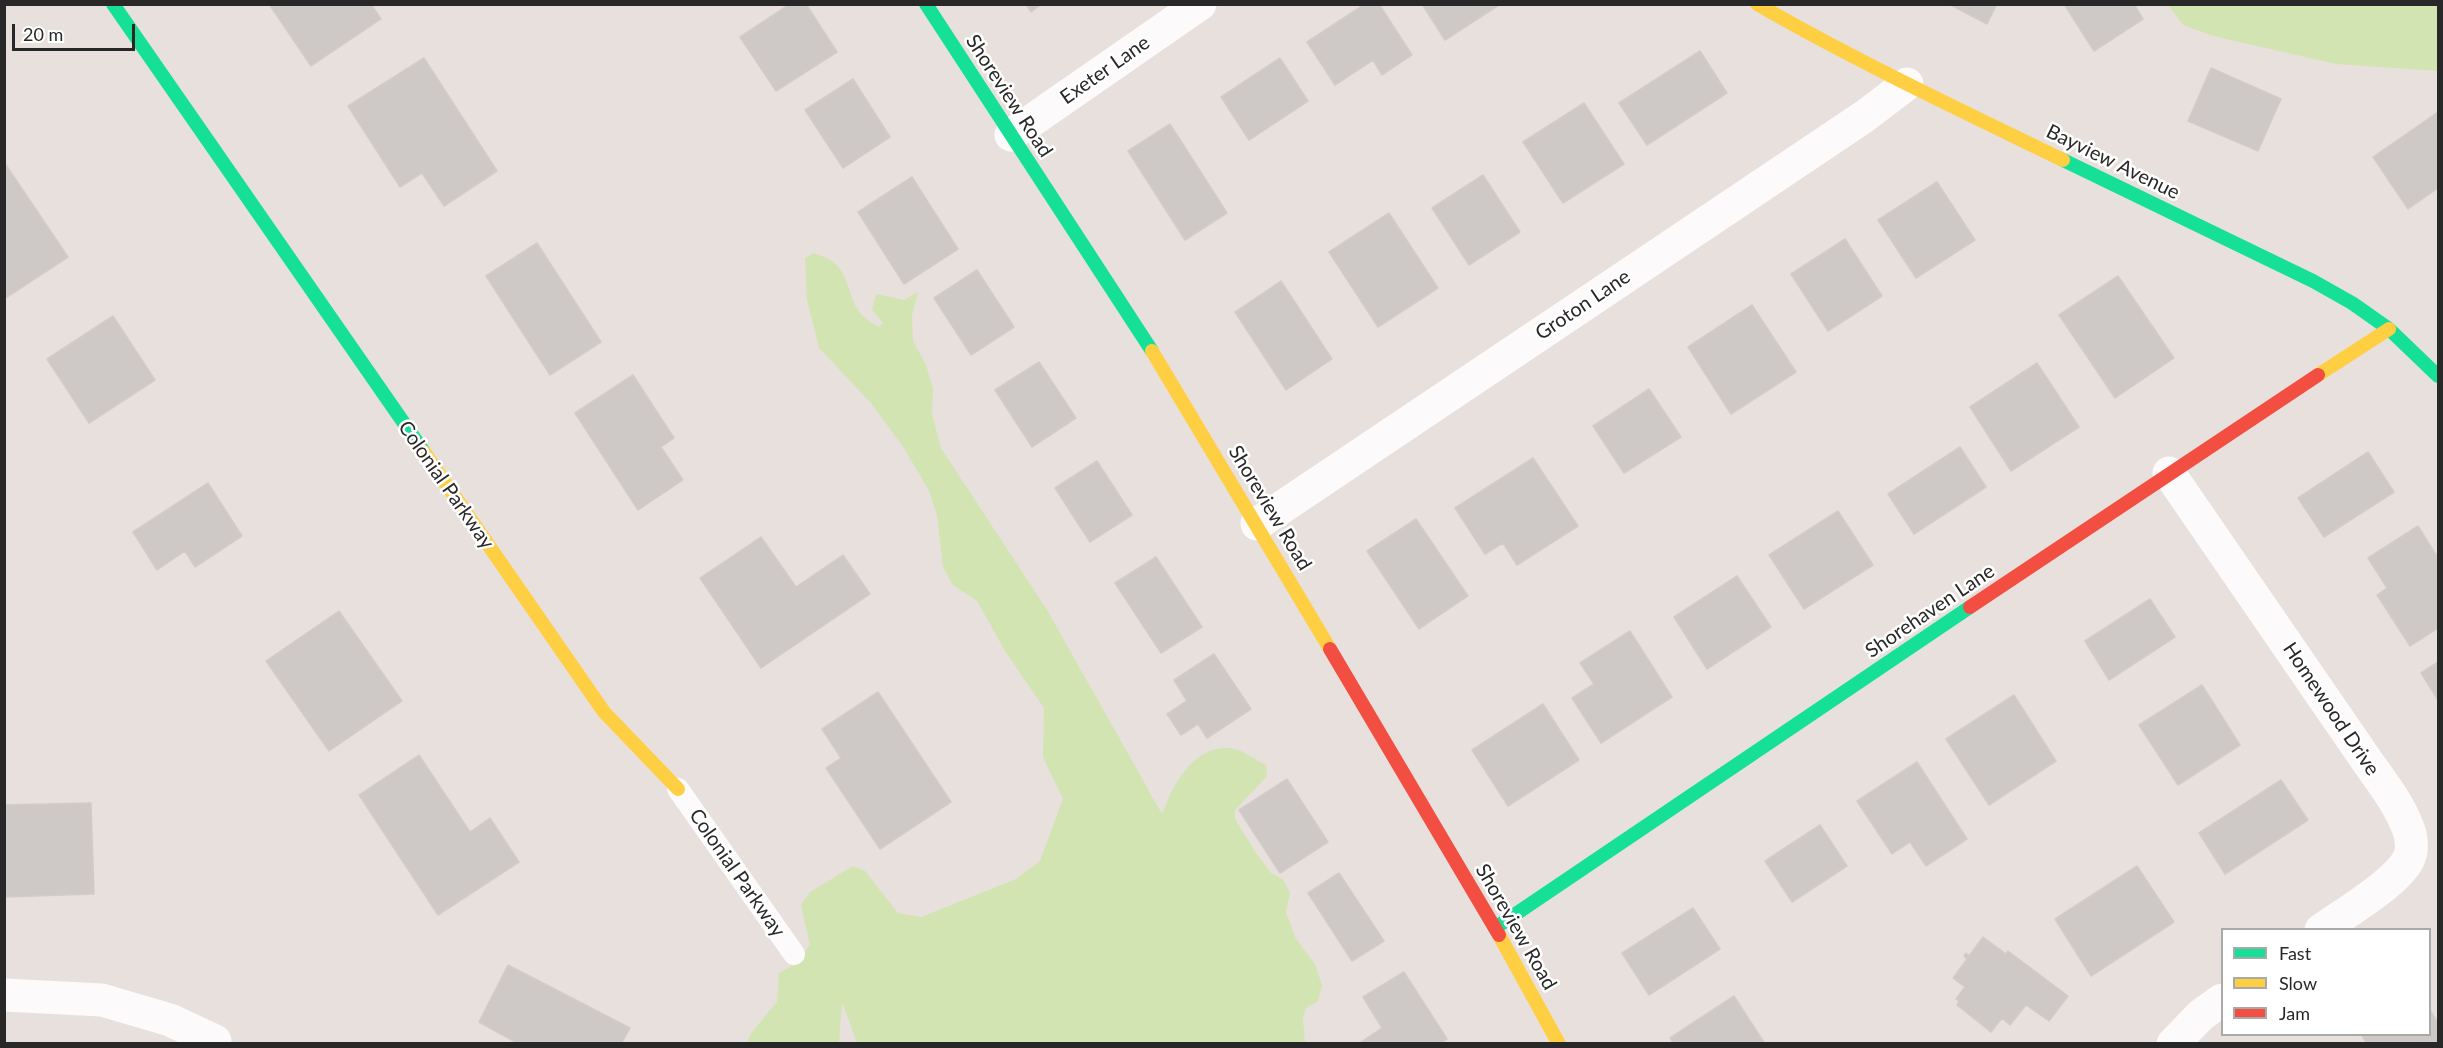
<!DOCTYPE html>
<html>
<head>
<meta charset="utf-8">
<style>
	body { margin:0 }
	#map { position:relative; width:2443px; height:1048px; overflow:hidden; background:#e8e0dc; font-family:Lato,sans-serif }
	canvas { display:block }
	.frame { position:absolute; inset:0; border:6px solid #282828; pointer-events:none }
	.legend { position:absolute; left:2221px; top:928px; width:210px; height:108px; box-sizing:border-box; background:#fff; border:2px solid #a9a9a9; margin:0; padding:8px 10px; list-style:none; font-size:18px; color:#282828 }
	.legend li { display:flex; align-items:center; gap:12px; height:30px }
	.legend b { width:30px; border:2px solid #a9a9a9 }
	.scale { position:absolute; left:12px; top:24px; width:123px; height:27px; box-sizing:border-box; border:3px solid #282828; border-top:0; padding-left:8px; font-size:18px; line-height:21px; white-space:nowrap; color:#282828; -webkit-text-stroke:4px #fff; paint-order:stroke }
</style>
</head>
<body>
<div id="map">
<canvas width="2443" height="1048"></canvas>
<div class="frame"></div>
<ul class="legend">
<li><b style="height:8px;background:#16e098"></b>Fast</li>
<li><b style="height:8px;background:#ffcf43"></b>Slow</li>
<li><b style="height:8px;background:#f24e42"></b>Jam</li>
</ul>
<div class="scale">20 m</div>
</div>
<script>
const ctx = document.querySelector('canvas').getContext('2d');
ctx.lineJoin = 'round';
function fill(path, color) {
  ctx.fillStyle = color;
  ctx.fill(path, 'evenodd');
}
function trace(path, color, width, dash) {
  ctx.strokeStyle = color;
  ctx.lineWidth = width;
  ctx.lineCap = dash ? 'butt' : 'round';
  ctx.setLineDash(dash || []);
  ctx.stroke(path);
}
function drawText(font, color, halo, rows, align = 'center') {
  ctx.font = font + ' Lato,sans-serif';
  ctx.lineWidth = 5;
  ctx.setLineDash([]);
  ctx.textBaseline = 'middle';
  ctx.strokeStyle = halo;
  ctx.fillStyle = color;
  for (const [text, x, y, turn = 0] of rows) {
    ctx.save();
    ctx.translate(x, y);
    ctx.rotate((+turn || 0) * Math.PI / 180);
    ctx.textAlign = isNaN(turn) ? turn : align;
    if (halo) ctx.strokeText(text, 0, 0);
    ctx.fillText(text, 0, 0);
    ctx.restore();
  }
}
const green = new Path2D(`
	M2168,5H2438V71L2336,64L2213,36L2183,25Z
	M814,253C820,256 827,257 832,261C857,281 842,309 879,327L883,323L872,310L876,294L904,300L918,292L912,315L913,341L926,365L933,389L932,414L941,448L1047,610L1162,814C1166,807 1168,797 1173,789C1186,764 1210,739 1241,751C1249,755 1258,761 1266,765L1267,776L1235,810V819L1256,853L1271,873L1283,879L1290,893L1286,912L1296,939L1315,964L1322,985L1318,1001L1306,1008L1303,1019L1305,1043H857L842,1002L839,1043L746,1044L752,1032L777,1002L779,973L794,965L810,945L801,905L810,892L853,866L865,871L898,913L921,917L1016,879L1040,861L1063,799L1043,757L1044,708L1005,651L977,601L953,585L943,567L937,515L929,491L904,448L871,403L819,348L807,300L805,258Z`);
const building = new Path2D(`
	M269,4H371L381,19L311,66Z
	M790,4H806L837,52L776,91L740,37Z
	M1026,4H1042L1031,12Z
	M1365,4H1379L1412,55L1382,75L1373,60L1335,85L1307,42Z
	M1422,4H1499V5L1445,40Z
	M1949,4H1997L1987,24Z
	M2064,4H2134L2143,19L2094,51Z
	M1700,51L1727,93L1647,145L1619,103Z
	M424,58L497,171L444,206L422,173L400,187L348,106Z
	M1280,58L1308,101L1249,140L1221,97Z
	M2211,68L2281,99L2258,151L2188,121Z
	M853,79L890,137L843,168L805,110Z
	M1584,103L1624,164L1563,203L1523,142Z
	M2438,112V188L2408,209L2373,157Z
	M1170,124L1227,213L1185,240L1128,151Z
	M4,162L68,257L4,299Z
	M1483,175L1520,232L1469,265L1432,208Z
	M912,177L958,249L904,284L858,212Z
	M1937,182L1975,240L1916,278L1878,220Z
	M1389,213L1438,288L1378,327L1329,252Z
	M1845,239L1882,296L1828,331L1791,274Z
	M537,243L601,342L550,375L486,276Z
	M977,270L1014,327L971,355L934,298Z
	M2118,276L2174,358L2115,398L2059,315Z
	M1281,281L1332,359L1286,390L1235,312Z
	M1752,305L1796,372L1731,414L1688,347Z
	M113,316L155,380L89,423L47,359Z
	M1039,362L1076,418L1032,447L995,390Z
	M2037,363L2079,427L2011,471L1970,407Z
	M633,375L674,438L661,447L683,480L638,510L575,413Z
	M1649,389L1681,437L1624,473L1593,426Z
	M1960,447L1986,487L1914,534L1888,494Z
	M2368,452L2394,492L2324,537L2298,498Z
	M1533,458L1578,526L1517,565L1503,543L1485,554L1455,508Z
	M1097,461L1132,515L1090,542L1055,488Z
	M208,483L242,536L195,567L185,551L157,570L133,532Z
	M1838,511L1873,565L1804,609L1769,555Z
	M1416,519L1468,596L1419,629L1367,551Z
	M2418,526L2438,558V628L2410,646L2377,595L2387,588L2368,558Z
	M761,537L796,587L843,555L870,594L761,668L700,578Z
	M1156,557L1202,627L1161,653L1115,583Z
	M1737,576L1771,627L1707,669L1674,617Z
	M2150,599L2175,637L2109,680L2085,641Z
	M339,611L402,701L329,751L266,661Z
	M1630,631L1672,697L1601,743L1572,698L1594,684L1580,663Z
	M1214,654L1251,709L1207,738L1198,724L1181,735L1167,714L1187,701L1174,680Z
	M2438,662V700L2421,673Z
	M2202,685L2240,745L2178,785L2139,725Z
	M878,692L951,802L880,849L826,768L841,758L822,729Z
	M2014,695L2056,761L1989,805L1946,739Z
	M1543,704L1579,760L1508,806L1472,750Z
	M419,755L470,832L490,818L519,862L438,915L359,795Z
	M1917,762L1967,839L1926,866L1910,842L1892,854L1857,801Z
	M1287,779L1328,842L1280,873L1239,810Z
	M2281,780L2308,820L2225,874L2199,833Z
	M91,803L94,894L4,897V805Z
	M1820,825L1847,866L1792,902L1765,861Z
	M2137,866L2174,922L2091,976L2055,919Z
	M1339,873L1384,941L1352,961L1308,893Z
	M1693,908L1720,949L1649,995L1622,953Z
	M1983,937L2006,954L2008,951L2068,996L2049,1021L2026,1005L2010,1025L2002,1018L1991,1032L1957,1005L1959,1001L1956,999L1965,987L1953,978L1967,959L1964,956L1966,953L1969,956Z
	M508,965L630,1028L621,1044H519L479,1022Z
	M1404,972L1447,1039L1439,1044H1358L1382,1028L1363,997Z
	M1734,996L1765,1044H1674L1670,1038Z
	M2430,1010L2438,1023V1044H2367L2361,1034H2430Z`);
const lane = new Path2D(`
	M678,789L794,954`);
const street = new Path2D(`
	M1011,135L1200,4
	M2169,473L2367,761C2382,782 2399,804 2408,828C2412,838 2413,851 2408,860C2396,883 2344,914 2321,930
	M1257,524L1865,116L1907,84
	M4,995L102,1000L170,1020L215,1041
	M2173,1044L2201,1015L2222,1000`);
const fast = new Path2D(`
	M113,4L424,452
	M926,4L1152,351
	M2063,160L2313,281L2352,303L2389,329L2438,376
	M1495,928L1970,607`);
const slow = new Path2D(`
	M1757,4C1856,61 1960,110 2063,160
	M1152,351L1330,649
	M2318,375L2389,329
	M424,452L604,712L678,789
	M1499,935L1559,1044`);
const jam = new Path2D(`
	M1970,607L2318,375
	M1330,649L1499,935`);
const streetNames = [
	["Exeter Lane",1105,70,-35],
	["Shoreview Road",1009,96,57],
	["Bayview Avenue",2113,162,26],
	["Groton Lane",1583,305,-34],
	["Colonial Parkway",446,485,55],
	["Shoreview Road",1270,508,59],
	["Shorehaven Lane",1930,611,-34],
	["Homewood Drive",2331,709,56],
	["Colonial Parkway",737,873,55],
	["Shoreview Road",1516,927,60]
];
fill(green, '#d2e4b2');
fill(building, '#cec9c6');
trace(building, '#d2ccc9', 1.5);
trace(lane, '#fcfafa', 22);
trace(street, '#fcfafa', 33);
trace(fast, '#16e098', 14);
trace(slow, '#ffcf43', 14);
trace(jam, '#f24e42', 14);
drawText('20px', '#282828', '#fff', streetNames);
</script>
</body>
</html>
